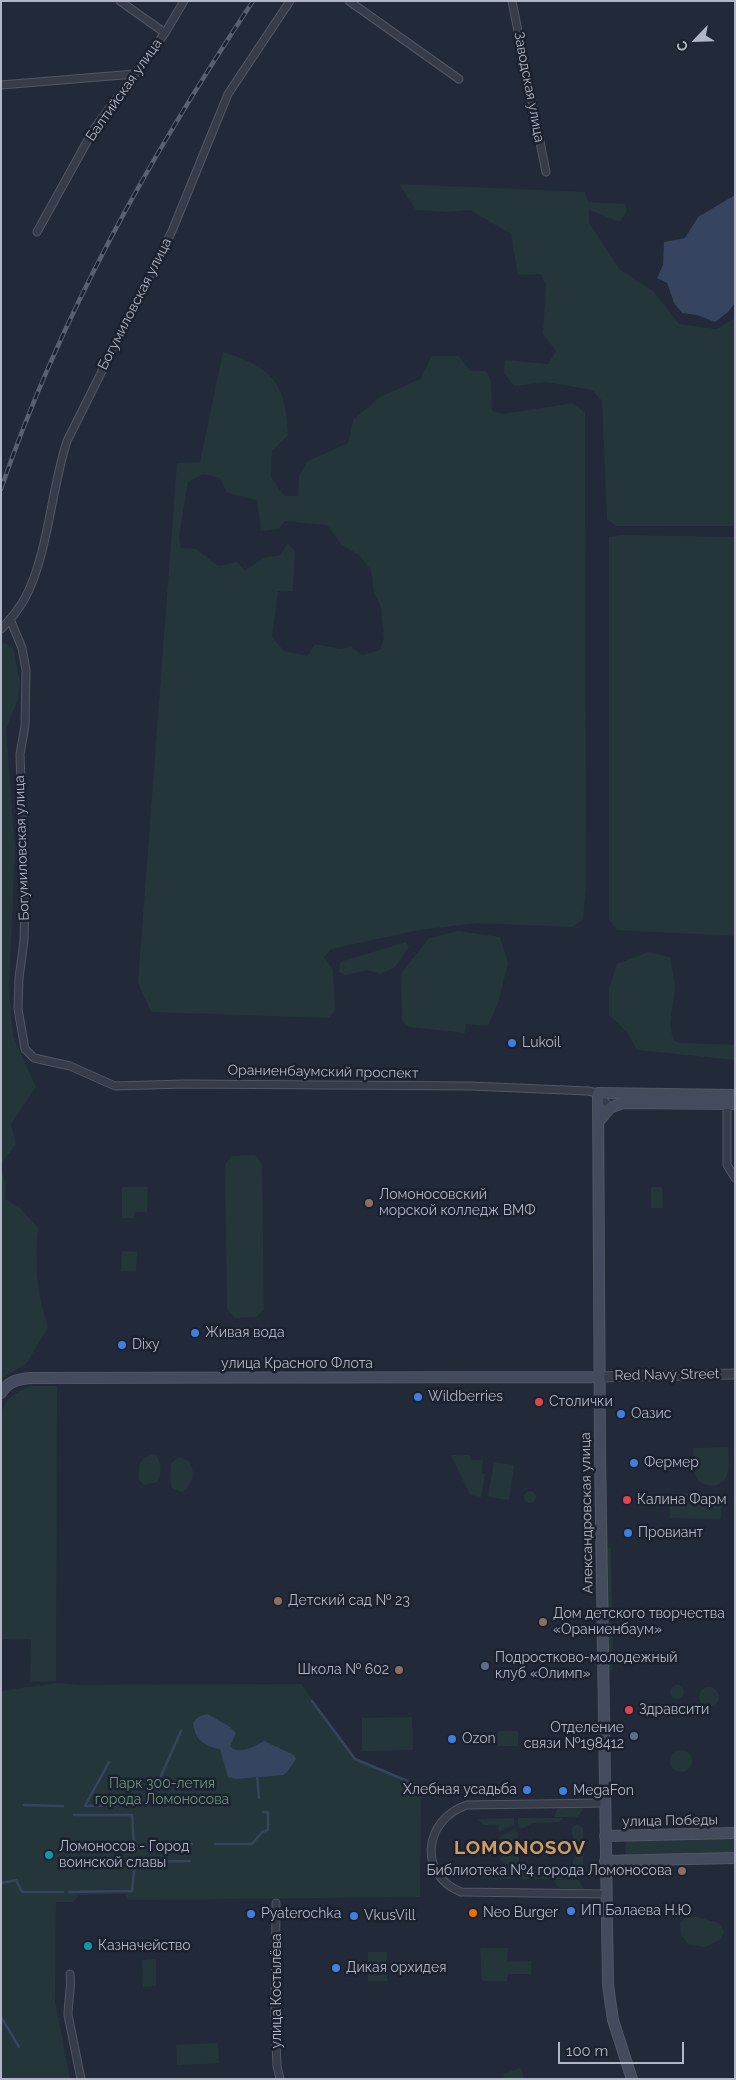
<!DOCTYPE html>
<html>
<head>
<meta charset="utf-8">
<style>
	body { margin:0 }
	#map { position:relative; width:736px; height:2080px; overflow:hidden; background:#222a39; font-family:Raleway,sans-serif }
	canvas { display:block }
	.frame { position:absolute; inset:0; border:2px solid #b1b7c6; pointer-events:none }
	.north { position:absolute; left:671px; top:15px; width:50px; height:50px; -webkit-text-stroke:4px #1b212e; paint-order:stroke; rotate:246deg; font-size:14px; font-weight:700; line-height:20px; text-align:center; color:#b1b7c6 }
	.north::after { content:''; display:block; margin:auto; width:18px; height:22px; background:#b1b7c6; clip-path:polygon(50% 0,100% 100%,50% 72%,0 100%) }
	.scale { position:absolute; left:558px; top:2042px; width:126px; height:22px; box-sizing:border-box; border:2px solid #b1b7c6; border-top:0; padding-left:6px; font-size:15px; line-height:18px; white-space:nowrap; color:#b1b7c6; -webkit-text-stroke:4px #1b212e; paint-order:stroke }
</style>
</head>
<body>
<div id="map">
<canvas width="736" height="2080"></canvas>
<div class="frame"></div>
<div class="north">С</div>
<div class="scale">100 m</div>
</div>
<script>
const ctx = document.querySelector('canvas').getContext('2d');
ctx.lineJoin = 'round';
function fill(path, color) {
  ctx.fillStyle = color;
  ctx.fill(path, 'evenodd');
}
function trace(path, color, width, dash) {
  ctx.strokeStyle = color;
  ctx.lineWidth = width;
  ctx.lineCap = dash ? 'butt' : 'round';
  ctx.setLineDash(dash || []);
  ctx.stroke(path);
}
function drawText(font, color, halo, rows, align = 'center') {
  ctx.font = font + ' Raleway,sans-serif';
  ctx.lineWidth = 5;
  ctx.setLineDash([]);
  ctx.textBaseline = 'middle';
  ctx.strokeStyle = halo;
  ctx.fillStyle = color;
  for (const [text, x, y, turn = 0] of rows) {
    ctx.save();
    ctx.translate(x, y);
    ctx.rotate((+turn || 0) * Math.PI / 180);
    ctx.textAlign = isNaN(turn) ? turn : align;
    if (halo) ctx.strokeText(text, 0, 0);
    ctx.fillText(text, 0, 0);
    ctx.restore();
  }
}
const green = new Path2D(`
	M399,184L585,192L588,202L625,204L627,211L620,222L589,210V222L619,269L653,291L679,324L716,329L735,318V526H616L607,519L602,401L592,390L546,382L514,386L504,373L505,360L548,364L556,351L543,334L546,285L541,274L518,275L511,234L470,210L448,212L416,210Z
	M223,352C272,367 286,383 288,435L272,451L271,477L284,496H298L299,476L308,461L348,443L353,420L380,397L420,379L432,356H459L470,371H486L491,381L492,411L503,414L573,403L585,413L586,887L583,919L573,927L477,923L419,930L331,949L324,957L333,970L335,1010L329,1018L151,1012L138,983L177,463L200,462ZM203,474L220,478L227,493L257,500L261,531L279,529L285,521L327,525L341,544L360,556L371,570L374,593L381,607L384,639L380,650L362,655L351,646L341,649L315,644L308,656L284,651L272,637L278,591H293L295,551L288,543L280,555L263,558L245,571L237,562L218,566L196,549L181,548L179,537L188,482Z
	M622,535L735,537V936L617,930L609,920V537Z
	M1,641L13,648L20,682L18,699L6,729L15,849L9,987L13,1036L36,1087L11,1124L16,1144L1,1164Z
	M458,931L500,937L508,963L498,1003L488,1026L466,1024L465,1033L409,1027L402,1020L401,974L429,938Z
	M406,942L409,947L395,967L381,974L367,970L346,975L339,972L340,962Z
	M648,952L670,957L675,987L670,1025L673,1040L680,1043L735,1045V1060L637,1050L627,1032L609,1015V988L617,964Z
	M255,1155L262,1164L264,1309L256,1317L235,1318L227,1309L225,1164L232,1156Z
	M1,1170L6,1183L5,1199L20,1208L38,1228C34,1263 37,1294 48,1327L27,1363L1,1379Z
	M122,1187H148L147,1212H135L134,1218H122Z
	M651,1187H662L663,1208H651Z
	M122,1251L137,1252L136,1271H121Z
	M31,1386H57L56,1681L30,1682L31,1639H1V1413C7,1397 16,1392 31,1386Z
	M728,1447C728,1456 730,1467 727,1475C722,1489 701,1489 696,1476C692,1468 694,1456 693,1448Z
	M152,1454L156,1455C162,1463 162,1474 157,1482L144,1485L138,1479L140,1463L144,1458Z
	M451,1455H470L471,1460H483L482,1473L485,1474L481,1497L470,1495Z
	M179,1457L189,1461C196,1471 193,1485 182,1492L172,1488L170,1479L171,1463Z
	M494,1462L514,1465L509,1500L488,1497Z
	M524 1497a6 6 0 1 1 12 0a6 6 0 1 1-12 0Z
	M670,1493L722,1494L721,1519L670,1518Z
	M607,1548H611L612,1617H608Z
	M608,1623H612L613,1670H609Z
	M56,1683L80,1685L301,1684L352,1756L421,1786L420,1897L128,1900L125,1894L79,1895L73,1902H56L55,2001L70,2079H1V1691Z
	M670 1692a7 7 0 1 1 14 0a7 7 0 1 1-14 0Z
	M699 1697a10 10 0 1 1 20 0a10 10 0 1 1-20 0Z
	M412,1717L413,1750L362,1751V1718Z
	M498,1731H518V1746H498Z
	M670 1761a11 11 0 1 1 22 0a11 11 0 1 1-22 0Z
	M558,1808H582V1811L577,1817H554Z
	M514,1818V1825L499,1832L498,1825H484L478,1819Z
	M518,1818H563L559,1822L533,1823L521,1829L518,1826Z
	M577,1824L583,1828V1868L578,1872L572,1867L576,1848L571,1829Z
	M514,1829L518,1833V1842H504L499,1837Z
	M735,1838V1854L625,1855L626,1840Z
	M469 1849a7 7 0 1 1 14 0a7 7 0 1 1-14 0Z
	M504,1855H519V1864L515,1868L499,1860Z
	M499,1865L515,1872L514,1879L479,1878L485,1872H499Z
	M522,1868L534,1874L559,1875L563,1879H519V1871Z
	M553,1880H578L584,1889L559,1888Z
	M696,1917L719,1923L724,1932L721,1939L706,1947L689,1945L681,1935L680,1923L685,1918Z
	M480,1948H508L507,1962L531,1961V1974H508L507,1981H482Z
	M368,1952H387V1981H368Z
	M156,1959V1986L143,1987L142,1960Z
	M218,2043L219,2063L177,2065L176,2045Z
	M521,2068L524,2079H505L503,2074Z`);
const water = new Path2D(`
	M735,195V303L728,312L715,322L697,315L682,313L674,303L667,283L657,278L663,265L664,242L685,238L698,217Z
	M208,1714L230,1727L236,1733L230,1746C239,1756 254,1746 264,1741L294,1755L296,1759L287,1772L283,1775L236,1779L228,1777L220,1749C204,1746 195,1740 193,1723C197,1717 201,1715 208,1714Z
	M540 1848a8 8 0 1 1 16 0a8 8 0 1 1-16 0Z`);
const stream = new Path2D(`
	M312,1701L355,1759L419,1786
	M257,1776L259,1798
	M152,1796L181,1731
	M24,1805L63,1806
	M85,1806L143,1804L145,1801
	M85,1806L109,1762
	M74,1815H132L134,1846L192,1844
	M215,1844H252L262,1832L268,1830V1812H263
	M1,1883L16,1880L22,1892H63
	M69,1892L132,1891L135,1862L190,1861
	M1,2017L19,2047`);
const minor = new Path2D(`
	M120,1L165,33
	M349,1L459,79
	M512,1L546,172
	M1,85L135,74
	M37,232L94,129L165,33L184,1
	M10,619L22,648L26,670L25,726L20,754L25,898L24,941L19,978L18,1009L25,1049L34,1058L70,1066L115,1086L184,1084L471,1086L588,1091L598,1093L610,1108
	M1,629C10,620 19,609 25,598C48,555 51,490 67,441L172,231L228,94L290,1
	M727,1100V1165L735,1178
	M605,1803L467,1805C424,1819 417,1874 461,1892L605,1894
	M276,1903L275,2016L277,2066L280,2079
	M70,1974C72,1988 68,2001 68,2015L81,2079`);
const tertiary = new Path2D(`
	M599,1377L735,1374`);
const secondary = new Path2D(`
	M600,1120L610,1108L623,1103L735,1104
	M1,1393C8,1381 18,1379 31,1378L599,1377
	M605,1836L735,1833
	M605,1861L735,1858
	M632,2079L613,2020L608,1985L600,1451L598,1093L735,1095`);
const rail = new Path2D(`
	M1,489C61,314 151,155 253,1`);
const markers = [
	[512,1043,5,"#3f7fe0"],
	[369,1203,5,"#8d6e63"],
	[195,1333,5,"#3f7fe0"],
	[122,1345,5,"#3f7fe0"],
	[418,1397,5,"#3f7fe0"],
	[539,1402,5,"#e0444e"],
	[621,1414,5,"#3f7fe0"],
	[634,1463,5,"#3f7fe0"],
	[627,1500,5,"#e0444e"],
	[628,1533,5,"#3f7fe0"],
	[278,1601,5,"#8d6e63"],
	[543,1622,5,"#8d6e63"],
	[485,1666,5,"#5c6f8a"],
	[399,1670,5,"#8d6e63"],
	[629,1710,5,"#e0444e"],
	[634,1736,5,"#5c6f8a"],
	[452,1739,5,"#3f7fe0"],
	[527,1790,5,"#3f7fe0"],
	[563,1791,5,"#3f7fe0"],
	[49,1855,5,"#0f9aa8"],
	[682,1871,5,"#8d6e63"],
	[571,1911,5,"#3f7fe0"],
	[473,1913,5,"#e8710a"],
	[251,1914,5,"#3f7fe0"],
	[354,1916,5,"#3f7fe0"],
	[88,1946,5,"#0f9aa8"],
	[336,1968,5,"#3f7fe0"]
];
const streetNames = [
	["Заводская улица",529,87,79],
	["Балтийская улица",124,90,-55],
	["Богумиловская улица",135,304,-63],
	["Богумиловская улица",22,848,-92],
	["Ораниенбаумский проспект",323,1072,1],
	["улица Красного Флота",297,1364],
	["Red Navy Street",667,1375,-1],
	["Александровская улица",587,1513,-91],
	["улица Победы",670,1821,-1],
	["улица Костылёва",277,1991,-90]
];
const poiNames = [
	["Lukoil",522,1043],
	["Ломоносовский",379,1195],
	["морской колледж ВМФ",379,1211],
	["Живая вода",205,1333],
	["Dixy",132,1345],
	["Wildberries",428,1397],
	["Столички",549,1402],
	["Оазис",631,1414],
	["Фермер",644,1463],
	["Калина Фарм",637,1500],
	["Провиант",638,1533],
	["Детский сад № 23",288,1601],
	["Дом детского творчества",553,1614],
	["«Ораниенбаум»",553,1630],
	["Подростково-молодежный",495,1658],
	["клуб «Олимп»",495,1674],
	["Школа № 602",389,1670,"right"],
	["Здравсити",639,1710],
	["Отделение",624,1728,"right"],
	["связи №198412",624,1744,"right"],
	["Ozon",462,1739],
	["Хлебная усадьба",517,1790,"right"],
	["MegaFon",573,1791],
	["Ломоносов - Город",59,1847],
	["воинской славы",59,1863],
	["Библиотека №4 города Ломоносова",672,1871,"right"],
	["ИП Балаева Н.Ю",581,1911],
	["Neo Burger",483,1913],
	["Pyaterochka",261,1914],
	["VkusVill",364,1916],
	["Казначейство",98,1946],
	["Дикая орхидея",346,1968]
];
const parkNames = [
	["Парк 300-летия",162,1784],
	["города Ломоносова",162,1800]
];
const districtNames = [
	["LOMONOSOV",520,1848]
];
fill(green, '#24363a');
fill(water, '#364460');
trace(stream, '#364460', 2.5);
trace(minor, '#515764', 9);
trace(tertiary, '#515764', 11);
trace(secondary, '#515764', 12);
trace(minor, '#363c4a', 7);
trace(tertiary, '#363c4a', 9);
trace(secondary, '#444b5c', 10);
trace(rail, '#586071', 4.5);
trace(rail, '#1b212e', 2.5, [8]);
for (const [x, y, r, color] of markers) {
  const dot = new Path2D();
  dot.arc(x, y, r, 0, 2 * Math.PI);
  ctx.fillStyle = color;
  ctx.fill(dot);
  trace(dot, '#1b212e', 2);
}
drawText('14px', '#b1b7c6', '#1b212e', streetNames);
drawText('14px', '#b1b7c6', '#1b212e', poiNames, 'left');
drawText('14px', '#699677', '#1b212e', parkNames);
ctx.letterSpacing = '1px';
drawText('bold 19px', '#d09c61', '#1b212e', districtNames);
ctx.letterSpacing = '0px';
</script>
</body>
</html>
